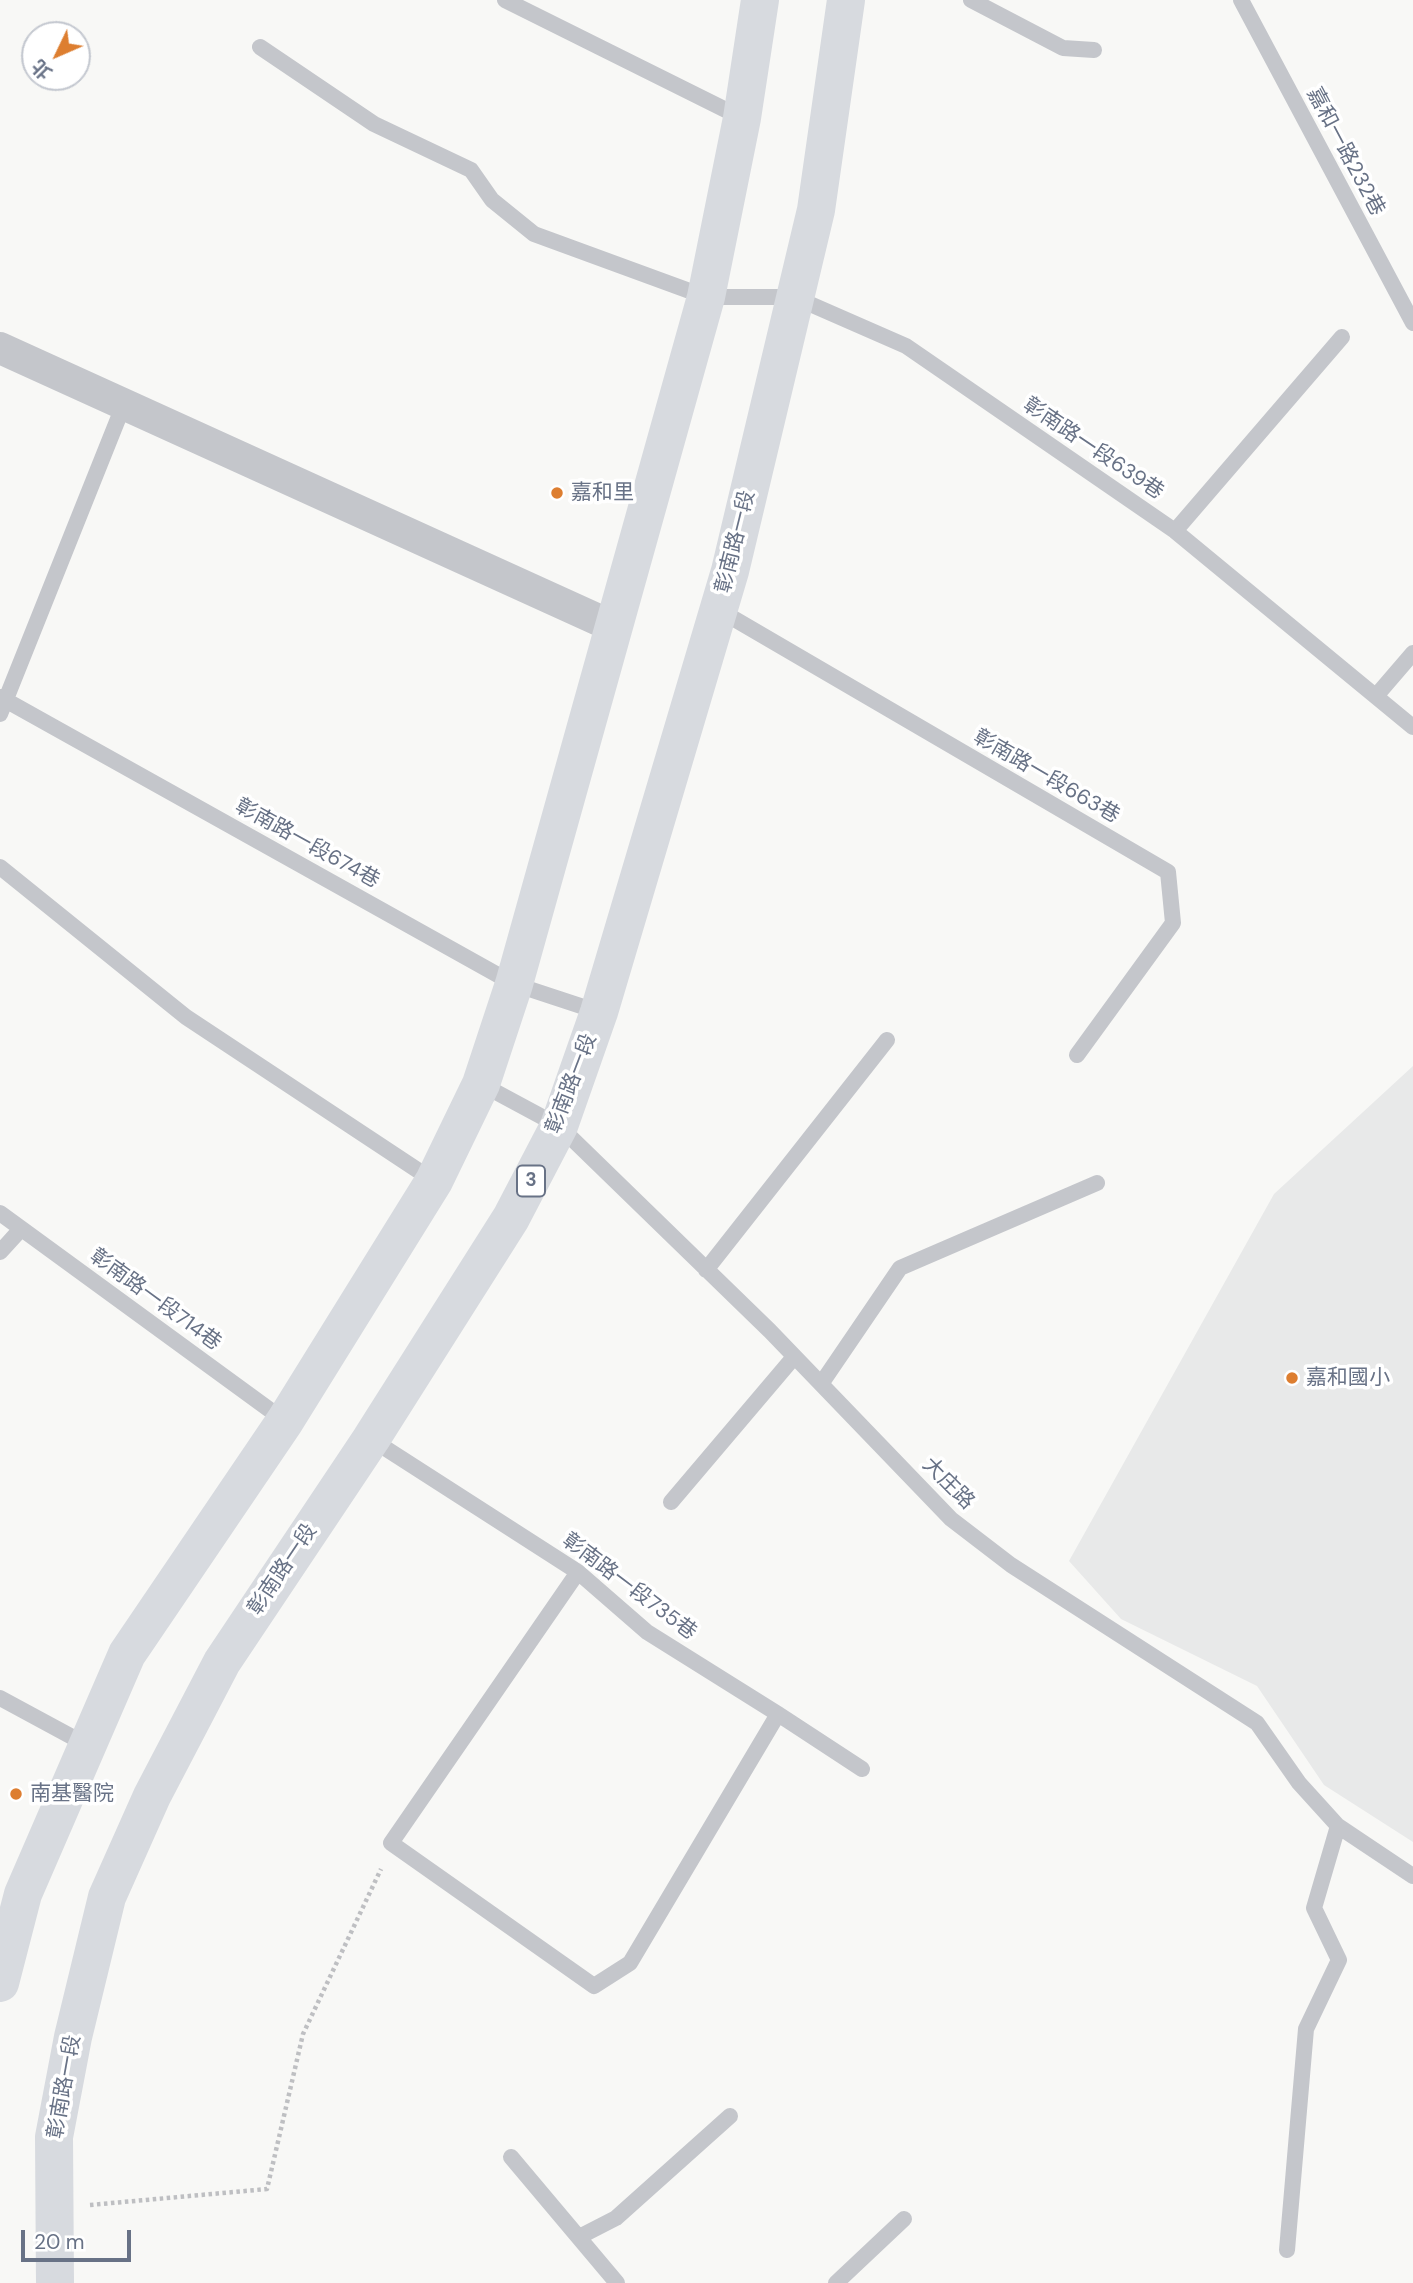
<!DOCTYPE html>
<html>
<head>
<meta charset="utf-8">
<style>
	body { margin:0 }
	#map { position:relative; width:1413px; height:2283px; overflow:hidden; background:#f8f8f6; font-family:"DM Sans","Noto Sans TC",sans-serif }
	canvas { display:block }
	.north { position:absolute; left:21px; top:21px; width:70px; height:70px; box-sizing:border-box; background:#fff; border:2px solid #c3c7cf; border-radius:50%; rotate:226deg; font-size:19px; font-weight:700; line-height:28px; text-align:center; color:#687286 }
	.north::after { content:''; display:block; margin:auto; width:24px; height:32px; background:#dd7e30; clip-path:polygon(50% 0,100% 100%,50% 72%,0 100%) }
	.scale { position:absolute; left:21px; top:2230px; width:110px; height:32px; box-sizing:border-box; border:4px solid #687286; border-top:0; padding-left:9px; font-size:21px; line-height:24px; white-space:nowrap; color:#687286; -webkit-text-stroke:5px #fff; paint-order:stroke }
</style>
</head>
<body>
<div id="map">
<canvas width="1413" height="2283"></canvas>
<div class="north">北</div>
<div class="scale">20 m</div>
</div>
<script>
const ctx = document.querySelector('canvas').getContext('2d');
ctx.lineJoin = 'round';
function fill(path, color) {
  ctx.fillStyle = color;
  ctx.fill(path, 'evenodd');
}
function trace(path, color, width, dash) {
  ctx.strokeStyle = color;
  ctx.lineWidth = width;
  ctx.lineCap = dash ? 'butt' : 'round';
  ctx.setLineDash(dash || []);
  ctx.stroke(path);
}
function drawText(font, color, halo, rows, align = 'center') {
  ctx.font = font + ' "DM Sans","Noto Sans TC",sans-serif';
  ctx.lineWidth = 7;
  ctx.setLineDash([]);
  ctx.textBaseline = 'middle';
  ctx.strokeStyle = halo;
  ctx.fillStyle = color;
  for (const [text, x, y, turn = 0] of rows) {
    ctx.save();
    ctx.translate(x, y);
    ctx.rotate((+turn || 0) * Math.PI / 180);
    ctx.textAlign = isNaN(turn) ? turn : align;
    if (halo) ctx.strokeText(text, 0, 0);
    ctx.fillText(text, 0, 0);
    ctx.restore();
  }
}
const built = new Path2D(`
	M1413,1066V1842L1324,1785L1257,1686L1121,1619L1069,1561L1274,1194Z`);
const path = new Path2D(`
	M90,2205L267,2189L303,2034L381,1869`);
const lane = new Path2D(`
	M505,0L742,118
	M971,0L1063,48L1094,50
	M1241,0L1413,323
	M260,47L374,124L471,170L492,200L534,234L706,297H794L906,346L1175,531L1413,727
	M1175,531L1342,337
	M719,610L1168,872L1173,923L1077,1055
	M1376,696L1413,653
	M0,697L514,984L599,1012
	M0,714L124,404
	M0,867L186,1017L434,1181
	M481,1084L559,1126L770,1331L951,1519L1011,1565L1257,1723L1299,1783L1338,1826L1413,1876
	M0,1213L285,1421
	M0,1252L21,1229
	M706,1270L887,1040
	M821,1384L900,1268L1097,1183
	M371,1439L578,1572L647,1632L778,1714L862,1769
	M671,1502L794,1357
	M578,1572L391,1843L594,1986L630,1963L778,1714
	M0,1698L87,1745
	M511,2157L617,2283
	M579,2237L616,2218L730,2116
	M1287,2250L1306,2029L1339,1960L1314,1908L1338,1826
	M836,2283L904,2219`);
const street = new Path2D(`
	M0,348L614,627`);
const primary = new Path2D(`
	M0,1983L23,1894L127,1654L285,1421L434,1181L481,1084L514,984L706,297L742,118L760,0
	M55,2283L54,2137L73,2037L107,1897L152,1796L222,1662L371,1439L511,1218L559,1126L599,1012L730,571L816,210L846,0`);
const markers = [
	[557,493,7,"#dd7e30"],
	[1292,1378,7,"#dd7e30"],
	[16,1794,7,"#dd7e30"]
];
const shields = [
	[531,1181,28]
];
const shieldNames = [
	["3",531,1181]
];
const streetNames = [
	["嘉和一路232巷",1345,152,62],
	["彰南路一段639巷",1093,449,34],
	["彰南路一段",736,542,-76],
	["彰南路一段663巷",1046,777,30],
	["彰南路一段674巷",307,844,29],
	["彰南路一段",572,1084,-69],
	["彰南路一段714巷",155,1300,36],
	["大庄路",948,1484,45],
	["彰南路一段",283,1570,-56],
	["彰南路一段735巷",629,1587,37],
	["彰南路一段",65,2087,-80]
];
const poiNames = [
	["嘉和里",571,493],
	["嘉和國小",1306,1378],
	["南基醫院",30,1794]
];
fill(built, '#e8e9e9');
trace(path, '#bebfc2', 4.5, [3.5, 3.5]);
trace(lane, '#c4c6cb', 16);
trace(street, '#c4c6cb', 32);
trace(primary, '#d7dadf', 38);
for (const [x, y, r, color] of markers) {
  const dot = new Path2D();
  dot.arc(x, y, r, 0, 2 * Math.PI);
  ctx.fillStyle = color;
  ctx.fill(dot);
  trace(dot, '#fff', 2.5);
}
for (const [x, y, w] of shields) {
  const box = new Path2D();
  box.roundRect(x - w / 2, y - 15.5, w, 31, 5);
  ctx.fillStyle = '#fff';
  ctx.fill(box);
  trace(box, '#687286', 2);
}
drawText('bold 19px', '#687286', null, shieldNames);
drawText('21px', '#687286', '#fff', streetNames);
drawText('21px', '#687286', '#fff', poiNames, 'left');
</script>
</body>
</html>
